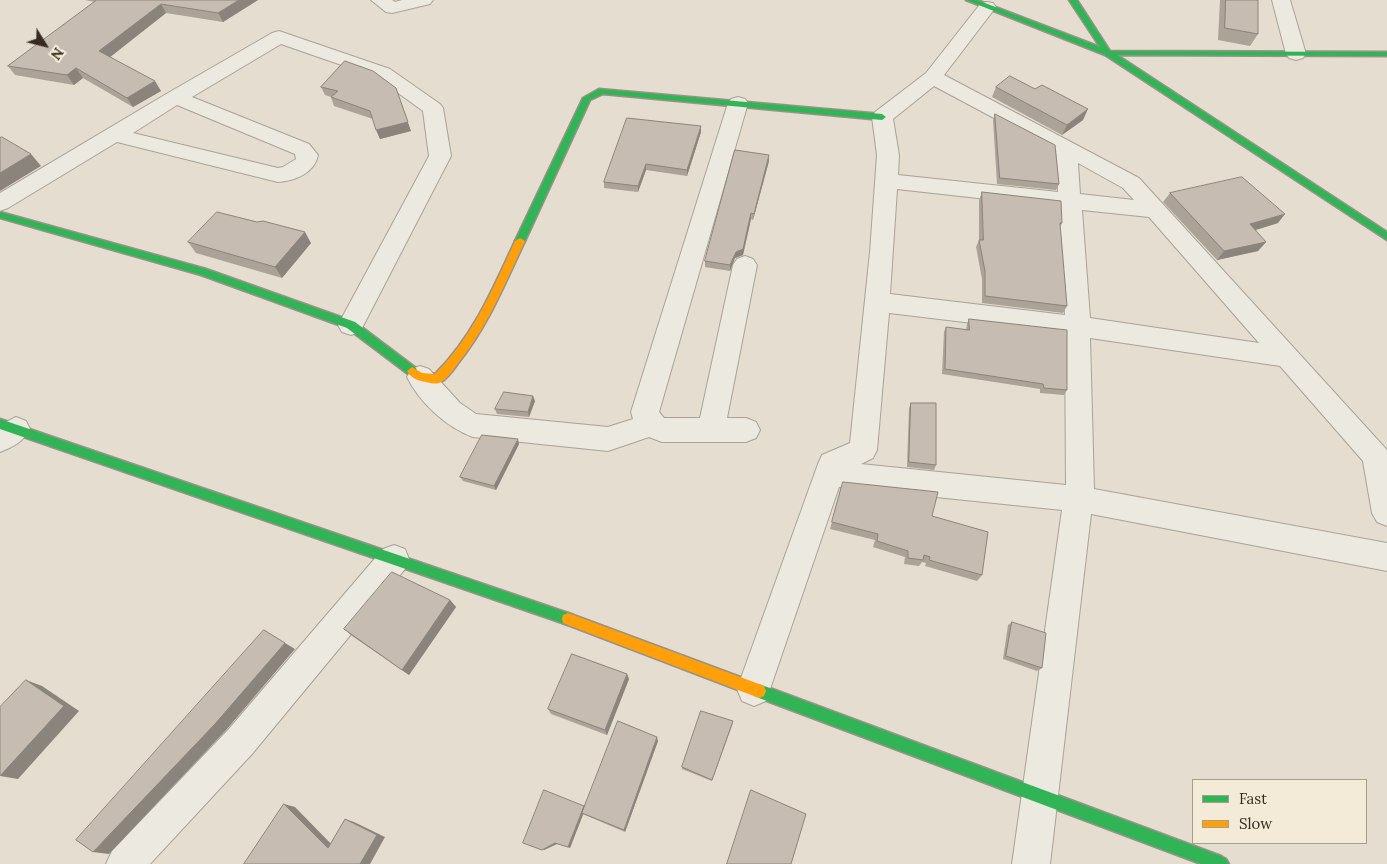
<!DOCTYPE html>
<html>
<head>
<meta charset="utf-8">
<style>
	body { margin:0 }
	#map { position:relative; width:1387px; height:864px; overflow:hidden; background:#e4ddd0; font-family:Lora,serif }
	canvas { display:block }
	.legend { position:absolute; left:1192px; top:779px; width:175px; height:65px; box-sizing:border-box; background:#f3ebd7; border:1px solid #a89e8e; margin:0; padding:6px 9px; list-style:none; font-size:15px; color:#382b21 }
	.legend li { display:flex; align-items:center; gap:10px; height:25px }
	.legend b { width:25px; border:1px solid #a89e8e }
	.north { position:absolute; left:20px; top:20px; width:50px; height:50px; -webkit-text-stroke:4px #f3ebd7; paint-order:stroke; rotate:126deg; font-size:14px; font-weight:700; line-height:20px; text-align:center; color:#382b21 }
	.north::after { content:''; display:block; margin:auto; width:18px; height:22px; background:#382b21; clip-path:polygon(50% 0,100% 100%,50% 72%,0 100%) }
</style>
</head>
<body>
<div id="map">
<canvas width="1387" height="864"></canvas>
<ul class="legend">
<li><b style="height:6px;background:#30b455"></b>Fast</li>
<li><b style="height:6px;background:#ff9f0a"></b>Slow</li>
</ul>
<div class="north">N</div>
</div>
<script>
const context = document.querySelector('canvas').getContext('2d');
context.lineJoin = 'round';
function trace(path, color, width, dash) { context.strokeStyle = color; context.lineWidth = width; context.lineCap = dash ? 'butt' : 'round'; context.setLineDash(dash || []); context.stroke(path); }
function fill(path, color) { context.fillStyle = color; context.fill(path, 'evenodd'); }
const street = new Path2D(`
	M 371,0 L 392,0 L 395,2 L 402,0 L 433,0 L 430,4 L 392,13 L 386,12 Z
	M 1272,0 L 1290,0 L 1306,54 L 1303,58 L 1296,60 L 1289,58 L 1286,54 Z
	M 987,2 L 993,3 L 996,7 L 944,75 L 1139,178 L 1387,450 L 1387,526 L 1377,522 L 1372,513 L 1363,461 L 1280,366 L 1090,338 L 1094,489 L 1387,543 L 1387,571 L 1091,514 L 1050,864 L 1012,864 L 1062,510 L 839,487 L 766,701 L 754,706 L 742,701 L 737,689 L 818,464 L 822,455 L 850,443 L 870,252 L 877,155 L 872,117 L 875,112 L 926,73 L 981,3 ZM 934,86 L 1056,151 L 1058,192 L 898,175 L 899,155 L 893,119 ZM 1078,163 L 1123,188 L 1134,200 L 1080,194 ZM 897,189 L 1059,207 L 1065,315 L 890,294 ZM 1082,210 L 1149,217 L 1259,343 L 1090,318 ZM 889,313 L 1065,334 L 1066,485 L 861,464 L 873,458 L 877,450 Z
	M 279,31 L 390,69 L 440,104 L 443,108 L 451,156 L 360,332 L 351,335 L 342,332 L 338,325 L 429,156 L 423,111 L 376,77 L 281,44 L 192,97 L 309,144 L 318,155 C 315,173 294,181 278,182 L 117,142 L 8,208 L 0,211 L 0,193 L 168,93 L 272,33 ZM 177,105 L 295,154 L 296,159 L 283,167 L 278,168 L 133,133 Z
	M 738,97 L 745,99 L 748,103 L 659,412 L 664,418 L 700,418 L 733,265 L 737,259 L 745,256 L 753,259 L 757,265 L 727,418 L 746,418 L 756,422 L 760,430 L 756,438 L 746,442 L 662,442 L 649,437 L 608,451 L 473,437 C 446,427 420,403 407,377 L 411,369 L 420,366 L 429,369 L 460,403 L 476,414 L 608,427 L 633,419 L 631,412 L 728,103 L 731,99 Z
	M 16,417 L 26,421 L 30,429 C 24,441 13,447 0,452 L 0,425 Z
	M 394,545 L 405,549 L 409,559 L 405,569 L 252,754 L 150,864 L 106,864 L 112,851 L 228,730 L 383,549 Z`);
const fast = new Path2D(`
	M 966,0 L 977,0 L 1100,47 L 1069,0 L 1077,0 L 1110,51 L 1387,52 L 1387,56 L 1117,55 L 1387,232 L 1387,240 L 1105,55 Z
	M 599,89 L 882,114 L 886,117 L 882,120 L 603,94 L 590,100 L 525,241 L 520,244 L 517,243 L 515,241 L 583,98 Z
	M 0,212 L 206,269 L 355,322 L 416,368 L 417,371 L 412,375 L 408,374 L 347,328 L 201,275 L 0,218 Z
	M 0,419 L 568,613 L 573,615 L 574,619 L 573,623 L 568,625 L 0,429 Z
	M 759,684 L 1221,856 L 1226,859 L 1229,864 L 1201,864 L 759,698 L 754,696 L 752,691 L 754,686 Z`);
const slow = new Path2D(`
	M 520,238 L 525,241 C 505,283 488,326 459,362 C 454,369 448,378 441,382 C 437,385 430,383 426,382 C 418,381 411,378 407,371 L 412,367 L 422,373 L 435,374 C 473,336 493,289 515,241 Z
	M 568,613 L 759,684 L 764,686 L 766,691 L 764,696 L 759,698 L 568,625 L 563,623 L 562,619 L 563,615 Z`);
const wall = new Path2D(`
	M 85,0 L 258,0 L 223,22 L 166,13 L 110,57 L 161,91 L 133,107 L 83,78 L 74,85 L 15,75 L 8,66 L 95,2 Z
	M 1220,0 L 1258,0 L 1258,34 L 1250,46 L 1218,40 Z
	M 345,61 L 411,131 L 380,139 L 373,119 L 334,106 L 331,97 L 325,95 L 321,87 Z
	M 996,87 L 1083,120 L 1062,135 L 992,97 Z
	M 995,114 L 1059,184 L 1056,190 L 997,184 L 993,120 Z
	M 701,132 L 687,176 L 646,170 L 638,192 L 604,188 L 604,182 Z
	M 769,161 L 753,220 L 751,219 L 743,255 L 735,258 L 730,271 L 705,267 L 705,261 Z
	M 982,192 L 1062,223 L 1060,227 L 1067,306 L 1063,313 L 982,303 L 982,279 L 976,247 L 979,240 L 979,200 Z
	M 1170,193 L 1278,223 L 1255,230 L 1266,242 L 1258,251 L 1217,260 L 1163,202 Z
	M 188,242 L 311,243 L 282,278 L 196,253 Z
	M 969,319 L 1067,390 L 1064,395 L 1040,393 L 1040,389 L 942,374 L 944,332 L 946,327 L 966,330 L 967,324 Z
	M 535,401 L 529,417 L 497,414 L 495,409 Z
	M 911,403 L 936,465 L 934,470 L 907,467 L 909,408 Z
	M 519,444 L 496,490 L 463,481 L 460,477 Z
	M 843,482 L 932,516 L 982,575 L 977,581 L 925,566 L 926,563 L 922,562 L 919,566 L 904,564 L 905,557 L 873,547 L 875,540 L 830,529 Z
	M 450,600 L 456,607 L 409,675 L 352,636 L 344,629 Z
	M 1012,622 L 1042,668 L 1037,671 L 1003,659 L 1008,625 Z
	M 627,674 L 629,679 L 607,735 L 551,714 L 548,709 Z
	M 733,723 L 712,781 L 682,769 L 682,767 Z
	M 658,741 L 625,832 L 585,815 L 583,814 L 570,848 L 557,844 L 544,850 L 523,843 L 585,807 Z`);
const shadedWall = new Path2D(`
	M 239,0 L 258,0 L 223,22 L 218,13 Z
	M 161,4 L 166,13 L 105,61 L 99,51 Z
	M 76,68 L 83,78 L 74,85 L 67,75 Z
	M 155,81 L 161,91 L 133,107 L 127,98 Z
	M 396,88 L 411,131 L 380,139 L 376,130 Z
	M 1088,109 L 1083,120 L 1062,135 L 1067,125 Z
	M 701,126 L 701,132 L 687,176 L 687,170 Z
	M 31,154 L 41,166 L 0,191 L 0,173 Z
	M 769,155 L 769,161 L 753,220 L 754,214 Z
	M 646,164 L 646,170 L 638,192 L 638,186 Z
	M 751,213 L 751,219 L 743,255 L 735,258 L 730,271 L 730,265 Z
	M 1285,214 L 1278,223 L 1243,234 L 1250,224 Z
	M 305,232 L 311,243 L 282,278 L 275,267 Z
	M 1266,242 L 1258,251 L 1217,260 L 1224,251 Z
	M 533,396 L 535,401 L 529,417 L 528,412 Z
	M 518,439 L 519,444 L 496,490 L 494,486 Z
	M 450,600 L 456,607 L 409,675 L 402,670 Z
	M 285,643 L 295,649 L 227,729 L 109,854 L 93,852 Z
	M 627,674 L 629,679 L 607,735 L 605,730 Z
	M 26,680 L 42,686 L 79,711 L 18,779 L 0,776 Z
	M 657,737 L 658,741 L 625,832 L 624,830 Z
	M 284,804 L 295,807 L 337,850 L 328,848 Z
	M 584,806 L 586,807 L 570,848 L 568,847 Z
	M 345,819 L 354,822 L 385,837 L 370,864 L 360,864 Z
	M 555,843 L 557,844 L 544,850 L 542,850 Z`);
const building = new Path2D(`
	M 97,0 L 239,0 L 218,13 L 161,4 L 99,51 L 155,81 L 127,98 L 76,68 L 67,75 L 8,66 Z
	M 1226,0 L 1258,0 L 1258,34 L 1225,28 Z
	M 345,61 L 373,71 L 396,88 L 408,122 L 376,130 L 370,111 L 331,97 L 338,91 L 321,87 Z
	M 1010,76 L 1035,89 L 1042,85 L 1088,109 L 1067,125 L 996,87 Z
	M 995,114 L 1055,145 L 1059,184 L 1000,178 Z
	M 627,118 L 701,126 L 687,170 L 646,164 L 638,186 L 604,182 Z
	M 2,137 L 31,154 L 0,173 L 0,138 Z
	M 735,150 L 769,155 L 754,214 L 751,213 L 743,249 L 736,252 L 730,265 L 705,261 Z
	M 1242,177 L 1285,214 L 1250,224 L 1266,242 L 1224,251 L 1170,193 Z
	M 982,192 L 1061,201 L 1062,223 L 1060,223 L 1067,306 L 985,296 L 985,271 L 979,240 L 983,240 Z
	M 217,212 L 257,222 L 263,221 L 305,232 L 275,267 L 188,242 Z
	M 969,319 L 1067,330 L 1067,390 L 1044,388 L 1043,384 L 945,369 L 946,327 L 969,330 Z
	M 504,392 L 533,396 L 528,412 L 495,409 Z
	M 911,403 L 936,403 L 936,465 L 909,462 Z
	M 482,435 L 518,439 L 494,486 L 460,477 Z
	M 843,482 L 938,492 L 932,516 L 988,532 L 982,575 L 929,560 L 930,557 L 924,555 L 923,560 L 908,558 L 908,551 L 877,541 L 878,534 L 832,522 Z
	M 392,572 L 450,600 L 402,670 L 344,629 Z
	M 1012,622 L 1046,633 L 1042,668 L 1006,656 Z
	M 264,630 L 285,643 L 215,724 L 93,852 L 76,840 Z
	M 572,654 L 627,674 L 605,730 L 548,709 Z
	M 26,680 L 64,706 L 0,776 L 0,707 Z
	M 701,711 L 733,721 L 712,780 L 682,767 Z
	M 618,721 L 657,737 L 624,830 L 582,813 Z
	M 544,790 L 584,806 L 568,847 L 555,843 L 542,850 L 523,843 Z
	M 751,790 L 806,814 L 791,864 L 727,864 Z
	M 284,804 L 328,848 L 345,819 L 377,835 L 360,864 L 244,864 Z`);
trace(street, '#a9a298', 2);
trace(fast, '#999288', 3);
trace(slow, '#999288', 3);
fill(street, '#ece9e1');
fill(fast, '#30b455');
fill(slow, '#ff9f0a');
fill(wall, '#aba298');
fill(shadedWall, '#8b847c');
fill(building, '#c7bcb1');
trace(building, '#8b847c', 1);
</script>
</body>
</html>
